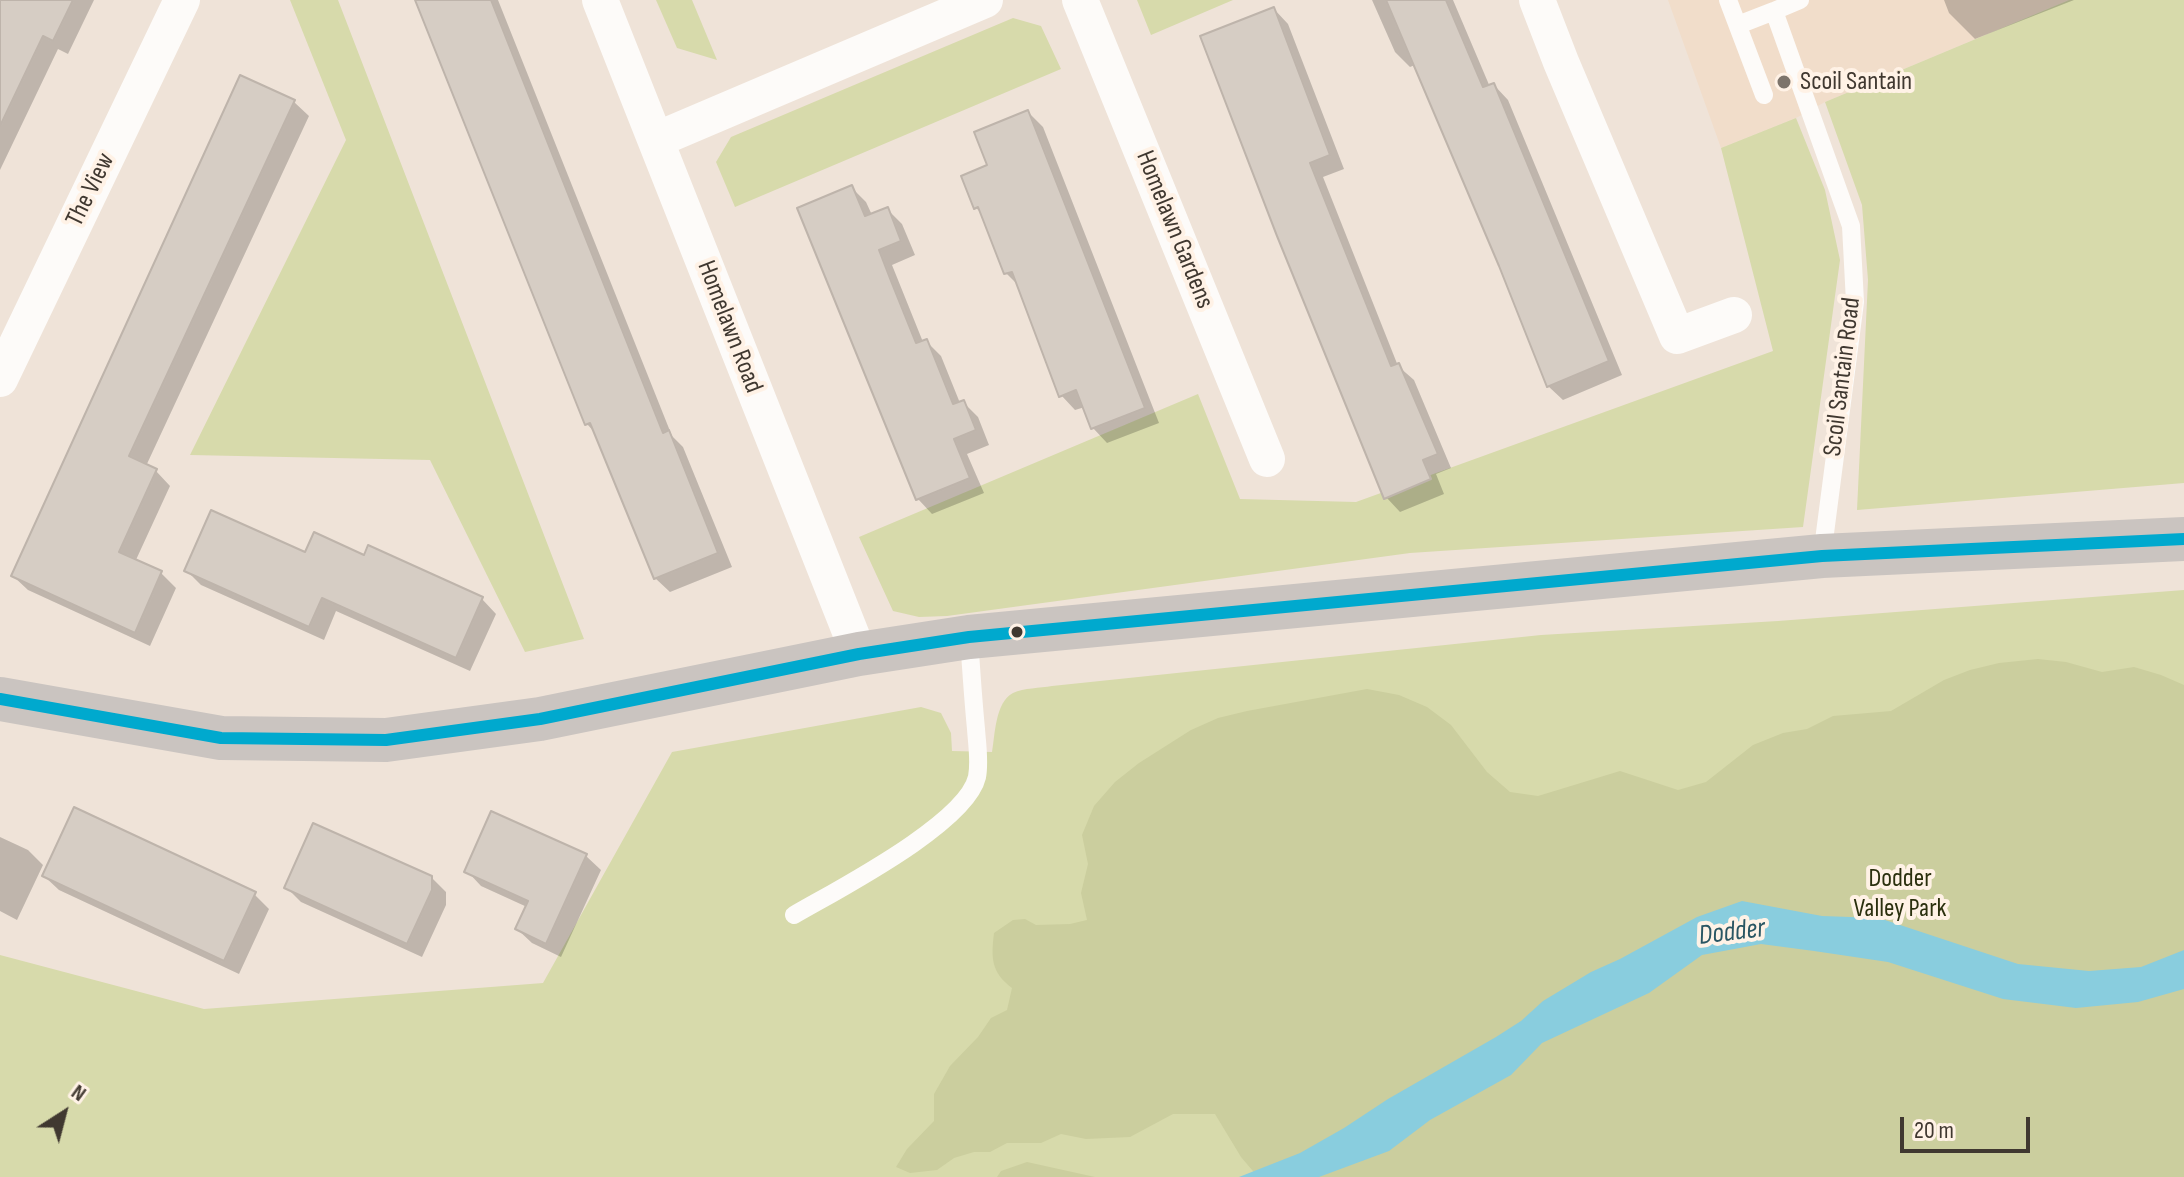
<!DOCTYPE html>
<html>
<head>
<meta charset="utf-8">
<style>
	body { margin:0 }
	#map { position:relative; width:2184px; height:1177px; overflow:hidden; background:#efe3d8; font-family:"Sofia Sans Condensed",sans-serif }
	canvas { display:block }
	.north { position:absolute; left:24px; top:1073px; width:80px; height:80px; -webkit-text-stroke:6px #fff2e6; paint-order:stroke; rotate:36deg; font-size:22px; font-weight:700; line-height:32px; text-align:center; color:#403830 }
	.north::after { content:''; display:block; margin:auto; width:28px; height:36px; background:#403830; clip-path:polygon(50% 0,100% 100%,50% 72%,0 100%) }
	.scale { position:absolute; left:1900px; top:1117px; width:130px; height:36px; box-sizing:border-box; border:4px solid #403830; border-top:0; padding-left:10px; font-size:24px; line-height:28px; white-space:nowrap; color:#403830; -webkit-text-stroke:6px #fff2e6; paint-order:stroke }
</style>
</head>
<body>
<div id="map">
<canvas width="2184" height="1177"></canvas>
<div class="north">N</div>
<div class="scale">20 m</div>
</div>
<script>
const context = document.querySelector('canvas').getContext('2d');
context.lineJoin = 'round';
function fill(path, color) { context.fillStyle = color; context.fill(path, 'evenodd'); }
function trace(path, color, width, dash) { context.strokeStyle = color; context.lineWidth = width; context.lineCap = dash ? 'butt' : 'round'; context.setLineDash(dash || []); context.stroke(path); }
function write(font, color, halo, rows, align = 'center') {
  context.font = font + ' "Sofia Sans Condensed",sans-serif'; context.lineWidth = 8; context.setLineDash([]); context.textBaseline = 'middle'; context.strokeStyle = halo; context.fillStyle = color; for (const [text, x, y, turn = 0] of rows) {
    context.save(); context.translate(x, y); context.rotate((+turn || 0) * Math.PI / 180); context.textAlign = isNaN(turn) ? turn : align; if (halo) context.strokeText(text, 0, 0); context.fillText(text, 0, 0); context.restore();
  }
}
const built = new Path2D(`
	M 1668,0 L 2069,0 L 1825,102 L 1796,118 L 1721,148 Z`);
const green = new Path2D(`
	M 290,0 L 338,0 L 584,639 L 525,652 L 430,460 L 190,455 L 346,140 Z
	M 656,0 L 692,0 L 717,60 L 677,48 Z
	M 1137,0 L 1233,0 L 1151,35 Z
	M 2069,0 L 2184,0 L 2184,483 L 1857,510 L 1868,280 L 1862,205 L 1825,102 Z
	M 1013,18 L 1041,26 L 1061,69 L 735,207 L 716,162 L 731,137 Z
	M 1796,118 L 1825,190 L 1840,260 L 1803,527 L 1410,553 L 947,616 L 919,617 L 893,611 L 859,537 L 1198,394 L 1240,499 L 1356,502 L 1773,351 L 1721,148 Z
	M 2184,590 L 2184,1177 L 0,1177 L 0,955 L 204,1009 L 543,983 L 672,752 L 921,707 L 941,713 L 951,733 L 952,751 L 992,752 C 995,736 995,702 1013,693 C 1024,688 1040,688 1052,686 L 1541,635 L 1778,621 Z`);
const forest = new Path2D(`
	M 2038,659 L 2066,662 L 2102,672 L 2134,667 L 2161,675 L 2184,685 L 2184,1177 L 1258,1177 L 1241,1157 L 1215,1114 L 1173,1114 L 1130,1137 L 1086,1139 L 1061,1134 L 1041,1143 L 1007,1143 L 990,1152 L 974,1152 L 954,1158 L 937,1170 L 910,1173 L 896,1167 L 907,1149 L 934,1121 L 934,1094 L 950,1066 L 978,1037 L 991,1018 L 1007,1010 L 1012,988 C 991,972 991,958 994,933 L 1013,920 L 1025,919 L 1036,925 L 1070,924 L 1087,920 L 1081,893 L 1088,864 L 1082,835 L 1094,806 L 1115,782 L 1139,763 L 1191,730 L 1218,718 L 1247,711 L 1367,689 L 1399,695 L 1427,707 L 1451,725 L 1487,772 L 1510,792 L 1538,796 L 1620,771 L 1678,790 L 1706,782 L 1753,745 L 1783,733 L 1807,729 L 1833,716 L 1891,711 L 1944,680 L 1970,670 L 1999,663 Z
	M 1027,1162 L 1095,1177 L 997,1177 L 1001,1171 Z`);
const water = new Path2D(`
	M 1742,901 L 1822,916 L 1879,918 L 2018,964 L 2089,971 L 2141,967 L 2184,950 L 2184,989 L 2138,1002 L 2076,1008 L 2003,999 L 1888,962 L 1814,951 L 1761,944 L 1702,955 L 1649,993 L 1542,1043 L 1511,1075 L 1430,1120 L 1389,1151 L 1319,1177 L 1239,1177 L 1300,1153 L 1344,1128 L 1388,1099 L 1496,1037 L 1521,1021 L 1543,1001 L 1591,972 L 1620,959 L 1697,917 Z`);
const shadow = new Path2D(`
	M 7,0 L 94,0 L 68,54 L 58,49 L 0,170 L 0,15 Z
	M 417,0 L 498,0 L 672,436 L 683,447 L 732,567 L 670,592 L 655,578 L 597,435 L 587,424 Z
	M 1372,0 L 1453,0 L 1490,87 L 1494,85 L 1508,100 L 1622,375 L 1563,400 L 1548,386 L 1501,266 L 1415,65 L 1410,67 L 1395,52 Z
	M 1944,0 L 2074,0 L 1975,39 L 1949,13 Z
	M 1274,9 L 1288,24 L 1344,169 L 1323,177 L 1398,366 L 1414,380 L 1451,468 L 1436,474 L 1444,494 L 1400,512 L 1386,497 Z
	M 241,77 L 294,102 L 309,116 L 146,466 L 156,471 L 170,486 L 135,562 L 161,573 L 176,588 L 150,646 L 28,590 L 13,576 Z
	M 1028,112 L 1043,127 L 1159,423 L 1107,443 L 1093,428 L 1085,407 L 1075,410 L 1061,395 L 1020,287 L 1006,273 L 984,215 L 976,208 L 990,166 Z
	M 852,188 L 866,202 L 872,215 L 887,209 L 902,224 L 915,255 L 892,265 L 923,342 L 926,341 L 941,356 L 960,403 L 963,402 L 978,417 L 989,445 L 967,454 L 984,493 L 932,514 L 918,499 Z
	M 306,554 L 365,557 L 482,599 L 496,614 L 470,671 L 336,611 L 324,640 L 201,585 L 186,570 Z
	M 0,837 L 28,850 L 43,865 L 17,920 L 0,911 Z
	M 586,856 L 601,870 L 561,957 L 532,943 L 517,929 L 527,907 L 481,886 L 467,871 Z
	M 44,876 L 254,894 L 269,909 L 239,974 L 59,890 Z
	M 431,877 L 446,892 L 446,905 L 422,957 L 301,902 L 286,887 Z`);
const building = new Path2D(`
	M 0,0 L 73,0 L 53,41 L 43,36 L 0,126 Z
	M 415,0 L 491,0 L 663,433 L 669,430 L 718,553 L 654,579 L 590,423 L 585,425 Z
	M 1386,0 L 1446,0 L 1483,87 L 1494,83 L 1609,361 L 1547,387 L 1499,266 Z
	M 1274,7 L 1330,155 L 1310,163 L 1391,366 L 1399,363 L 1438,454 L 1423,460 L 1431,479 L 1384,499 L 1277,236 L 1200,36 Z
	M 240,75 L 295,100 L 129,456 L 157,469 L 119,552 L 162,571 L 135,633 L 11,576 Z
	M 1028,110 L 1145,408 L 1091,429 L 1076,390 L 1059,397 L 1012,272 L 1004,274 L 978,207 L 974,209 L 961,176 L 987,165 L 974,132 Z
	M 852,185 L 865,216 L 888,207 L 901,241 L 879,250 L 891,281 L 916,343 L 927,339 L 953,404 L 964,400 L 976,430 L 954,439 L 970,478 L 916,500 L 797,208 Z
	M 211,510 L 305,552 L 314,532 L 364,555 L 368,545 L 483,597 L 456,658 L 322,598 L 309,627 L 184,571 Z
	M 74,807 L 256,892 L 224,961 L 42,876 Z
	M 491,811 L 587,854 L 546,944 L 515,929 L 528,901 L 464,872 Z
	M 313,823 L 432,876 L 432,890 L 407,944 L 284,888 Z`);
const lane = new Path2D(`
	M 1728,0 L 1764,95
	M 1800,0 L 1774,11 L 1851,226 L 1855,302 L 1822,556
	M 1738,25 L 1774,11
	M 794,915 C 835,891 966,824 977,777 C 980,762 977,744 976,729 C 973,698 971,668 969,637`);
const street = new Path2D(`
	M 600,0 L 859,654
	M 1080,0 L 1267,459
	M 1537,0 L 1561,62 L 1677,336 L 1734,315
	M 656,140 L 985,0
	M 0,379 L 182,0`);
const secondary = new Path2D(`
	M 0,699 L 221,738 L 386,740 L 540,719 L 859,654 L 969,637 L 1822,556 L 2184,539`);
const bus1 = new Path2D(`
	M 0,699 L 221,738 L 386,740 L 540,719 L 859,654 L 969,637 L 1822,556 L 2184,539`);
const markers = [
	[1784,82,8,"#7d746b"],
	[1017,632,7,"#403830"]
];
const poiNames = [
	["Scoil Santain",1800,82]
];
const streetNames = [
	["The View",91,190,-64],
	["Homelawn Gardens",1174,230,68],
	["Homelawn Road",729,327,69],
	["Scoil Santain Road",1843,377,-83]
];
const parkNames = [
	["Dodder",1900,879],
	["Valley Park",1900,909]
];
const waterNames = [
	["Dodder",1732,933,-7]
];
fill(built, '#f1ddca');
fill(green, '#d7daab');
fill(forest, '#cbce9e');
fill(water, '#89cdde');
fill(shadow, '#0003');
fill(building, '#d6cdc4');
trace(building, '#beb4ab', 2);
trace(lane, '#fdfbf9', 18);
trace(street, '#fdfbf9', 36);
trace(secondary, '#cac4c0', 44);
trace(bus1, '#00a9ce', 12);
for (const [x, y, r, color] of markers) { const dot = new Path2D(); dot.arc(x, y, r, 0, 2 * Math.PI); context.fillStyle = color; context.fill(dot); trace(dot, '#fff2e6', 3); }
write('26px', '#403830', '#fff2e6', poiNames, 'left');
write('26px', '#403830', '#fff2e6', streetNames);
write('26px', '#2b300e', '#fff2e6', parkNames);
write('italic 28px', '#2a5663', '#fff2e6', waterNames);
</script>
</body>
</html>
